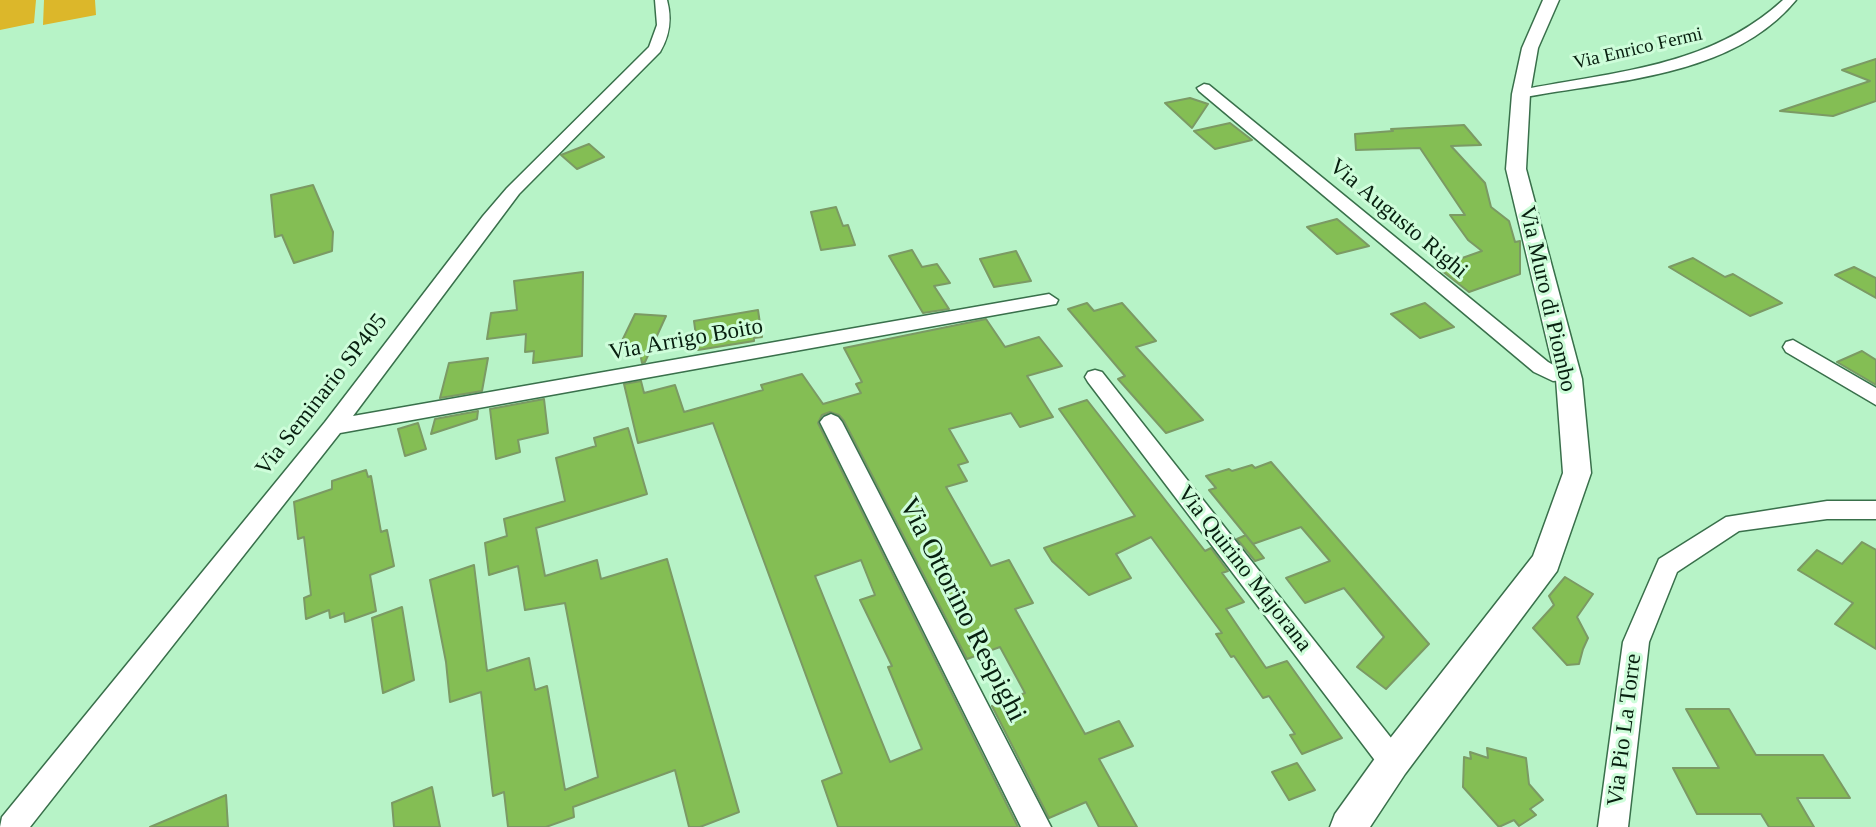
<!DOCTYPE html>
<html>
<head>
<meta charset="utf-8">
<style>
	body { margin:0 }
	canvas { display:block; background:#b7f3c7 }
</style>
</head>
<body>
<canvas width="1876" height="827"></canvas>
<script>
const context = document.querySelector('canvas').getContext('2d');
context.lineJoin = 'round';
function fill(path, color) { context.fillStyle = color; context.fill(path, 'evenodd'); }
function trace(path, color, width, dash) { context.strokeStyle = color; context.lineWidth = width; context.lineCap = dash ? 'butt' : 'round'; context.setLineDash(dash || []); context.stroke(path); }
function write(font, color, halo, rows, align = 'center') {
  context.font = font + ' "Times New Roman",serif'; context.lineWidth = 6; context.setLineDash([]); context.textBaseline = 'middle'; context.strokeStyle = halo; context.fillStyle = color; for (const [text, x, y, turn = 0] of rows) {
    context.save(); context.translate(x, y); context.rotate((+turn || 0) * Math.PI / 180); context.textAlign = isNaN(turn) ? turn : align; if (halo) context.strokeText(text, 0, 0); context.fillText(text, 0, 0); context.restore();
  }
}
const green = new Path2D(`
	M 0,0 L 36,0 L 34,23 L 0,30 Z
	M 44,0 L 95,0 L 96,15 L 43,25 Z`);
const building = new Path2D(`
	M 1876,59 L 1876,101 L 1833,116 L 1780,111 L 1870,81 L 1842,70 Z
	M 1190,98 L 1208,104 L 1192,128 L 1165,103 Z
	M 1230,123 L 1252,140 L 1215,149 L 1194,131 Z
	M 1464,125 L 1481,145 L 1451,146 L 1485,183 L 1491,207 L 1509,221 L 1515,242 L 1520,241 L 1520,274 L 1469,292 L 1437,267 L 1482,251 L 1468,240 L 1450,215 L 1465,215 L 1420,148 L 1356,150 L 1355,134 L 1393,131 L 1391,129 Z
	M 589,144 L 604,157 L 577,169 L 561,155 Z
	M 313,185 L 333,232 L 332,251 L 294,263 L 282,235 L 275,237 L 271,195 Z
	M 836,207 L 843,226 L 848,225 L 855,245 L 821,250 L 811,212 Z
	M 1337,219 L 1369,246 L 1337,254 L 1307,227 Z
	M 912,250 L 922,267 L 937,264 L 950,283 L 934,286 L 949,309 L 923,313 L 889,256 Z
	M 1016,251 L 1031,281 L 994,287 L 980,259 Z
	M 1693,258 L 1725,277 L 1733,274 L 1782,303 L 1750,316 L 1669,267 Z
	M 1854,267 L 1876,278 L 1876,298 L 1835,275 Z
	M 583,272 L 582,356 L 533,363 L 534,351 L 525,352 L 526,334 L 487,339 L 491,313 L 517,310 L 514,281 Z
	M 1087,303 L 1094,311 L 1122,303 L 1156,341 L 1136,347 L 1203,420 L 1166,433 L 1118,379 L 1125,376 L 1068,309 Z
	M 1425,303 L 1454,327 L 1420,338 L 1391,314 Z
	M 758,310 L 762,337 L 754,338 L 754,341 L 698,350 L 694,321 Z
	M 635,314 L 666,316 L 645,362 L 642,363 L 639,348 L 619,347 Z
	M 986,319 L 1005,347 L 1039,337 L 1062,366 L 1027,376 L 1053,417 L 1020,427 L 1011,413 L 949,429 L 968,462 L 958,465 L 967,481 L 946,487 L 991,566 L 1009,560 L 1033,603 L 1015,609 L 1085,734 L 1119,721 L 1133,746 L 1099,759 L 1137,827 L 1099,827 L 1086,802 L 1049,818 L 992,706 L 1025,693 L 1000,647 L 967,659 L 844,421 L 839,415 L 830,412 L 822,415 L 818,423 L 1018,827 L 838,827 L 822,781 L 842,773 L 713,423 L 638,443 L 624,384 L 641,381 L 644,393 L 675,385 L 684,412 L 763,390 L 761,385 L 802,374 L 823,404 L 861,393 L 856,384 L 862,382 L 844,348 ZM 861,560 L 875,595 L 860,600 L 892,666 L 888,667 L 922,749 L 890,762 L 815,576 Z
	M 1862,351 L 1876,360 L 1876,385 L 1837,362 Z
	M 488,358 L 482,391 L 440,398 L 449,363 Z
	M 544,399 L 548,433 L 518,440 L 520,452 L 496,459 L 490,409 Z
	M 1087,400 L 1205,551 L 1211,548 L 1228,571 L 1222,573 L 1244,602 L 1226,609 L 1266,668 L 1287,661 L 1342,738 L 1302,754 L 1290,735 L 1295,734 L 1269,696 L 1263,698 L 1234,656 L 1231,657 L 1216,634 L 1222,633 L 1151,537 L 1116,554 L 1131,578 L 1089,595 L 1052,561 L 1044,548 L 1135,516 L 1059,409 Z
	M 478,411 L 477,419 L 431,434 L 435,419 Z
	M 418,423 L 426,449 L 405,456 L 398,429 Z
	M 628,428 L 647,494 L 536,528 L 545,576 L 597,560 L 601,579 L 667,559 L 739,812 L 700,827 L 689,827 L 675,770 L 573,807 L 574,817 L 546,827 L 508,827 L 504,792 L 493,796 L 481,692 L 450,702 L 446,662 L 430,580 L 474,565 L 487,671 L 529,658 L 535,690 L 547,686 L 565,790 L 598,777 L 565,603 L 525,610 L 518,566 L 489,575 L 485,543 L 507,536 L 504,519 L 565,501 L 556,458 L 596,446 L 594,438 Z
	M 1271,462 L 1429,644 L 1386,689 L 1357,667 L 1384,637 L 1344,588 L 1305,603 L 1286,578 L 1330,561 L 1301,527 L 1253,544 L 1209,490 L 1216,488 L 1206,476 L 1229,469 L 1232,471 L 1252,465 L 1255,468 Z
	M 366,470 L 368,477 L 371,476 L 381,532 L 387,530 L 394,566 L 370,575 L 376,611 L 345,622 L 344,613 L 330,618 L 329,610 L 306,619 L 304,598 L 311,595 L 304,537 L 298,539 L 294,502 L 332,489 L 332,481 Z
	M 1246,535 L 1264,558 L 1255,561 L 1237,539 Z
	M 1862,542 L 1876,550 L 1876,649 L 1835,624 L 1853,603 L 1798,570 L 1817,550 L 1842,564 Z
	M 1565,577 L 1593,594 L 1577,617 L 1588,638 L 1583,649 L 1579,664 L 1567,665 L 1533,628 L 1554,605 L 1549,596 Z
	M 402,607 L 414,680 L 383,693 L 372,618 Z
	M 1686,709 L 1729,709 L 1756,755 L 1823,755 L 1850,798 L 1797,798 L 1814,827 L 1769,827 L 1761,814 L 1697,814 L 1673,768 L 1719,768 Z
	M 1487,748 L 1526,758 L 1529,784 L 1543,800 L 1530,809 L 1536,815 L 1519,826 L 1514,820 L 1499,827 L 1463,787 L 1464,757 L 1471,759 L 1470,752 L 1488,758 Z
	M 1297,763 L 1315,790 L 1289,800 L 1272,772 Z
	M 432,787 L 440,827 L 394,827 L 392,803 Z
	M 226,795 L 228,827 L 150,827 Z`);
const minor = new Path2D(`
	M 655,0 L 667,0 C 672,19 670,35 660,52 L 519,194 L 353,416 L 1049,294 L 1058,300 L 1056,304 L 340,433 L 30,827 L 0,827 L 2,817 L 325,422 L 483,216 L 507,188 L 649,47 L 657,25 Z
	M 1783,0 L 1796,0 C 1732,78 1612,80 1521,98 L 1514,94 L 1521,90 C 1615,71 1709,68 1783,0 Z
	M 1204,84 L 1209,85 L 1548,362 L 1557,367 L 1575,369 L 1578,374 L 1575,379 L 1553,381 L 1534,372 L 1199,91 L 1197,88 Z
	M 1793,340 L 1876,388 L 1876,405 L 1786,352 L 1783,347 L 1786,342 Z
	M 1095,370 L 1102,372 L 1403,753 L 1407,762 L 1403,771 L 1393,775 L 1383,771 L 1088,382 L 1085,377 L 1088,372 Z
	M 831,414 L 838,417 L 842,422 L 1051,827 L 1021,827 L 820,422 L 824,417 Z
	M 1827,501 L 1876,501 L 1876,519 L 1827,519 L 1739,531 L 1677,572 L 1649,642 L 1628,827 L 1598,827 L 1623,642 L 1659,559 L 1726,517 Z`);
const tertiary = new Path2D(`
	M 1543,0 L 1559,0 L 1538,48 L 1530,94 L 1526,169 L 1582,379 L 1591,473 L 1557,571 L 1405,774 L 1370,827 L 1330,827 L 1335,814 L 1381,750 L 1533,556 L 1563,473 L 1556,379 L 1506,169 L 1512,94 L 1522,48 Z`);
const farStreetnames = [
	["Via Enrico Fermi",1638,49,-13]
];
const streetNames = [
	["Via Augusto Righi",1398,219,40],
	["Via Muro di Piombo",1547,299,77],
	["Via Arrigo Boito",686,340,-10],
	["Via Seminario SP405",322,395,-52],
	["Via Quirino Majorana",1244,569,52],
	["Via Pio La Torre",1625,730,-83]
];
const nearStreetnames = [
	["Via Ottorino Respighi",962,610,63]
];
fill(green, '#dcb72a');
fill(building, '#84be54');
trace(building, '#7b9a64', 2);
trace(minor, '#39704b', 3);
trace(tertiary, '#39704b', 3);
fill(minor, '#fff');
fill(tertiary, '#fff');
write('19px', '#071f0f', '#cefdda', farStreetnames);
write('23px', '#071f0f', '#cefdda', streetNames);
write('28px', '#071f0f', '#cefdda', nearStreetnames);
</script>
</body>
</html>
